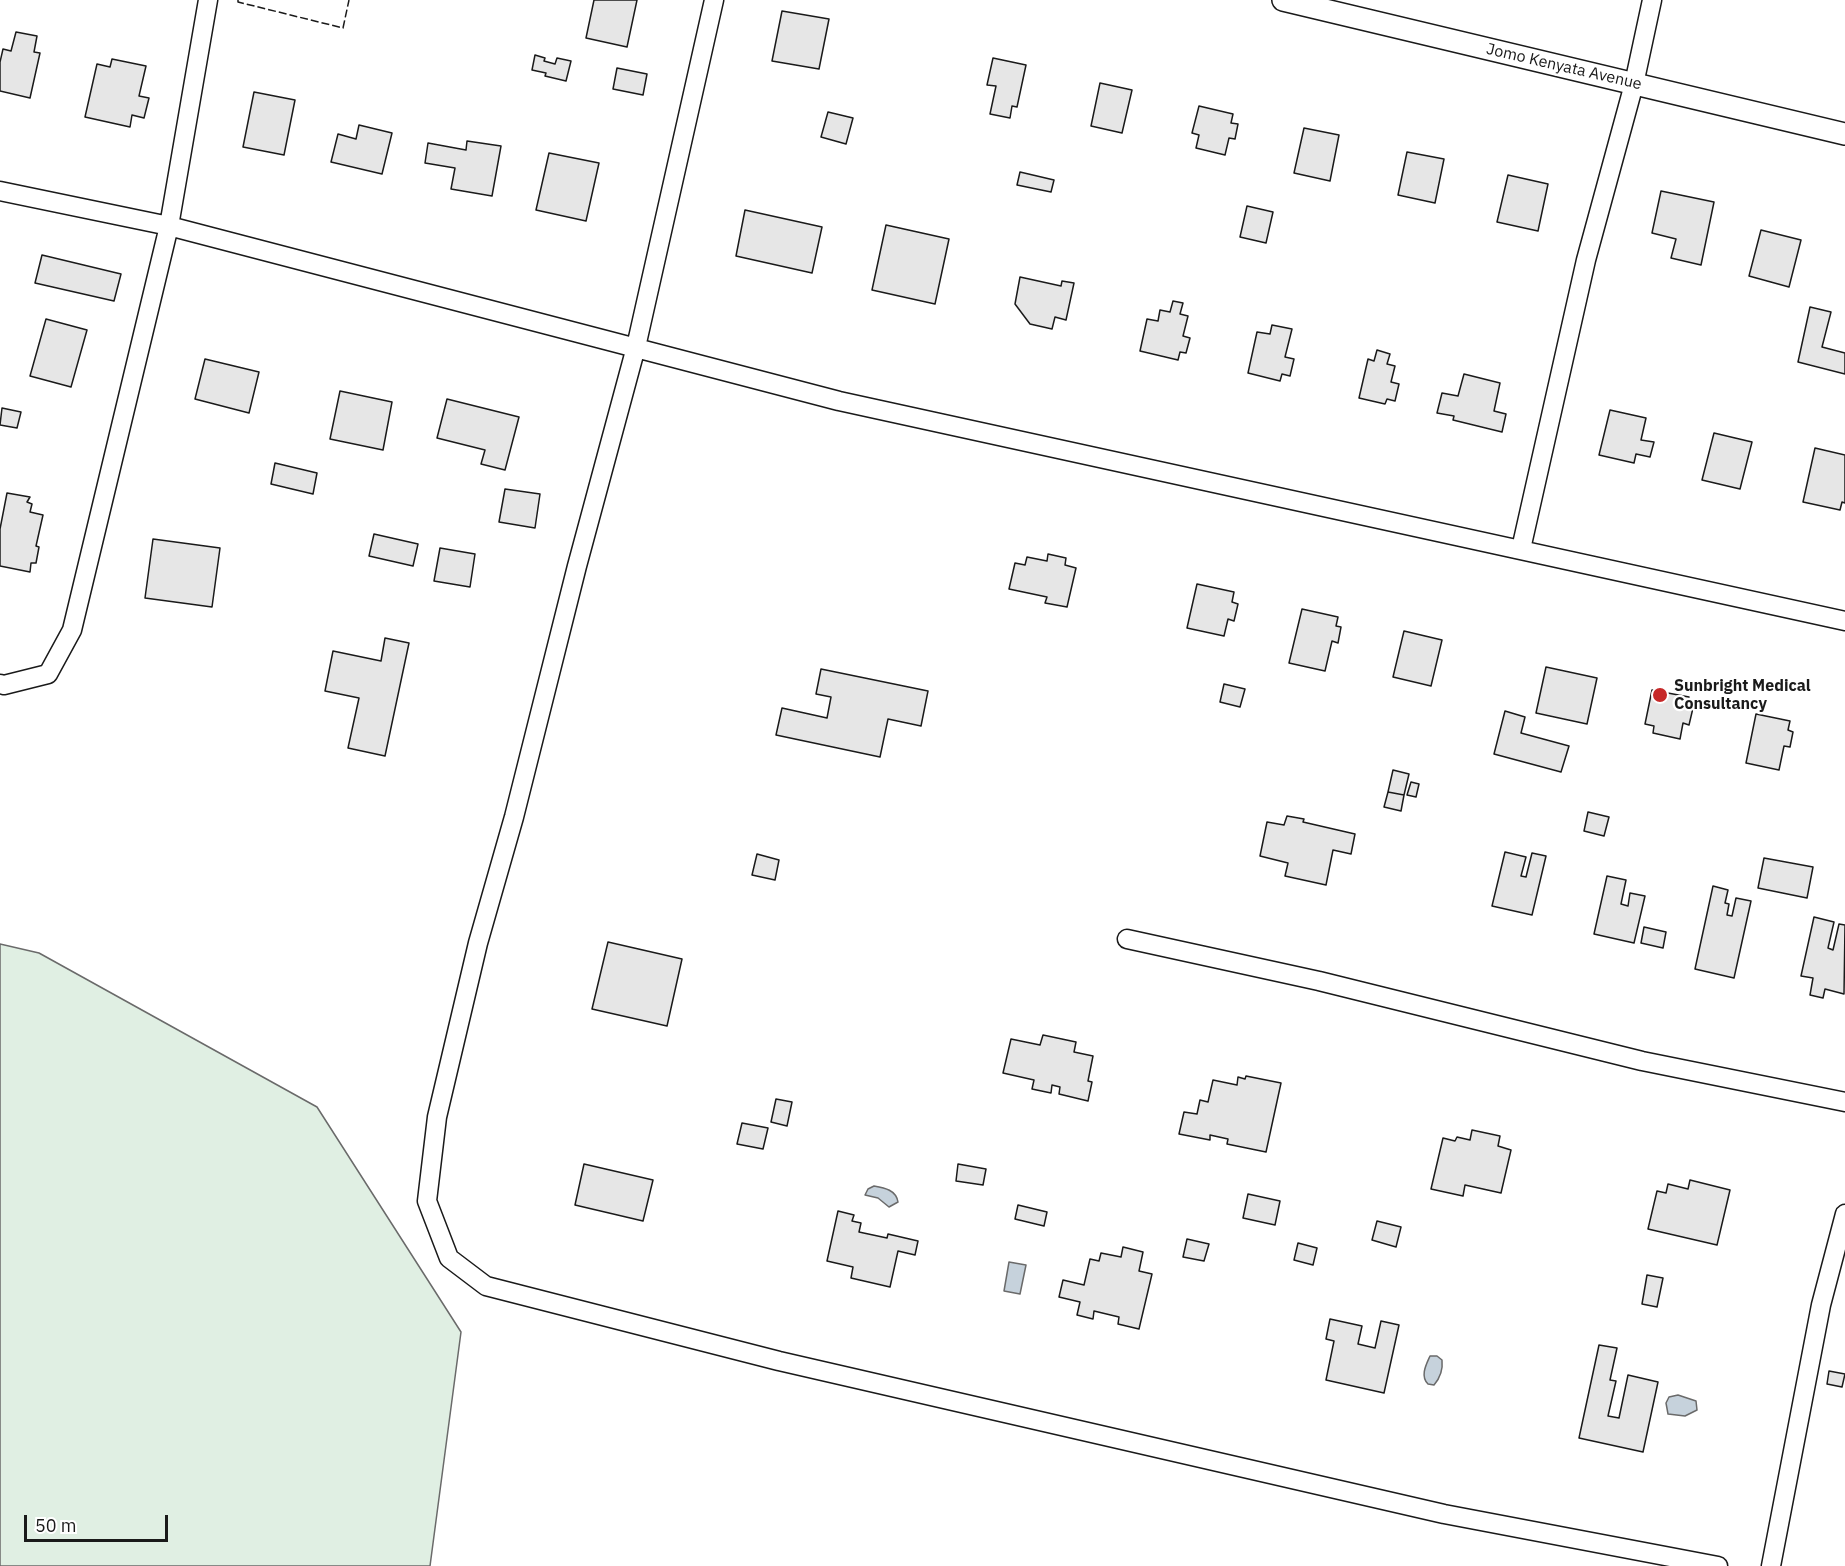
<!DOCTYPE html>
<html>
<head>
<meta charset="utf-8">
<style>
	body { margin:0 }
	#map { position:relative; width:1845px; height:1566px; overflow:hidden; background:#fff; font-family:"IBM Plex Sans",sans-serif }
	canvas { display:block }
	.scale { position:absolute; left:24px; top:1515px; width:144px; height:27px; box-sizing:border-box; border:3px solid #1a1a1a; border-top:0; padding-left:8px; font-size:18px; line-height:21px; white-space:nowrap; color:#1a1a1a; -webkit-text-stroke:4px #fff; paint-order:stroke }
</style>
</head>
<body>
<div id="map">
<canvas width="1845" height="1566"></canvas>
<div class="scale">50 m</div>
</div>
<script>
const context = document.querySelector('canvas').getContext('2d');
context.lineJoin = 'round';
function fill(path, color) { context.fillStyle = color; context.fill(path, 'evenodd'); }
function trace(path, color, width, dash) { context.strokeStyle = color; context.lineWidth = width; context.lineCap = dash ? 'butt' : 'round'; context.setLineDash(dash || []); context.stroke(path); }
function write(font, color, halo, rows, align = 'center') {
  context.font = font + ' "IBM Plex Sans",sans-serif'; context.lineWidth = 4.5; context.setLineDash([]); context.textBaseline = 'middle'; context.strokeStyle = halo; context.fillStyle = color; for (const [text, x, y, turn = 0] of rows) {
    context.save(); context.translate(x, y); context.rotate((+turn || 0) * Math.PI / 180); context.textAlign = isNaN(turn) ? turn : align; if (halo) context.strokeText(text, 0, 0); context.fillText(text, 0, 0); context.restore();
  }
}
const green = new Path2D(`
	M 0,944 L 39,953 L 317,1107 L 461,1332 L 430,1566 L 0,1566 Z`);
const water = new Path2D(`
	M 874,1186 C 885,1188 896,1190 898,1202 L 889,1207 L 878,1198 L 865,1195 L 868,1189 Z
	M 1009,1262 L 1026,1265 L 1020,1294 L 1004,1291 Z
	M 1430,1356 L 1437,1356 L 1442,1360 C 1443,1369 1440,1378 1434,1385 L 1428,1384 C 1420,1376 1426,1365 1430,1356 Z
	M 1678,1395 L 1696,1401 L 1697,1410 L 1685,1416 L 1668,1414 L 1666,1403 L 1669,1397 Z`);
const building = new Path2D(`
	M 594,0 L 637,0 L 627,47 L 586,38 Z
	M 782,11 L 829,19 L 819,69 L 772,61 Z
	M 16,32 L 37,36 L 34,52 L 40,53 L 30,98 L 0,91 L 0,62 L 3,49 L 11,51 Z
	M 535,55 L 545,58 L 544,61 L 555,64 L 557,58 L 571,61 L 566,81 L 545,76 L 546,73 L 532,70 Z
	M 993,58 L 1026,65 L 1017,107 L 1012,106 L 1010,118 L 990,114 L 996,86 L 987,85 Z
	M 112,59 L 146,66 L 139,96 L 149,98 L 144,118 L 132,115 L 130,127 L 85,117 L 97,64 L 110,67 Z
	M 617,68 L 647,74 L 643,95 L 613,89 Z
	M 1100,83 L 1132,90 L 1122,133 L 1091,126 Z
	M 254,92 L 295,100 L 284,155 L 243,147 Z
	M 1199,106 L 1233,114 L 1231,123 L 1238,124 L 1235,139 L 1229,138 L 1225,155 L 1196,148 L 1199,135 L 1192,133 Z
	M 828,112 L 853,118 L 846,144 L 821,137 Z
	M 359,125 L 392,133 L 382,174 L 331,162 L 338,134 L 356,139 Z
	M 1304,128 L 1339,135 L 1330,181 L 1294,173 Z
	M 467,141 L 501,146 L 492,196 L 451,189 L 455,168 L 425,163 L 428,143 L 466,150 Z
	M 1407,152 L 1444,159 L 1435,203 L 1398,195 Z
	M 549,153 L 599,163 L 586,221 L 536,210 Z
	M 1020,172 L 1054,180 L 1051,192 L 1017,185 Z
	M 1508,175 L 1548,184 L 1538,231 L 1497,222 Z
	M 1661,191 L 1714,202 L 1701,265 L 1671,258 L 1676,239 L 1652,233 Z
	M 1247,206 L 1273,212 L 1266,243 L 1240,237 Z
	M 745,210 L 822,227 L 812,273 L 736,256 Z
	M 886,225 L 949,239 L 935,304 L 872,290 Z
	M 1761,230 L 1801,240 L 1789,287 L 1749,276 Z
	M 42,255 L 121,274 L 114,301 L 35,283 Z
	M 1020,277 L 1061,286 L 1062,281 L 1074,283 L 1066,320 L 1055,317 L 1052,329 L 1030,324 L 1015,304 Z
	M 1173,301 L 1183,303 L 1180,314 L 1188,316 L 1183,336 L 1190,338 L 1186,353 L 1180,352 L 1178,360 L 1140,351 L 1147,319 L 1158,321 L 1160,310 L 1170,312 Z
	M 1810,307 L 1831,312 L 1822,347 L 1845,353 L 1845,374 L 1798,362 Z
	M 46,319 L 87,330 L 71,387 L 30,376 Z
	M 1272,325 L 1292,329 L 1285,357 L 1294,359 L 1290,376 L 1282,374 L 1280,381 L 1248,373 L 1257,332 L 1270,334 Z
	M 1377,350 L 1390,354 L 1387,364 L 1395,366 L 1391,382 L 1399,384 L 1395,401 L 1387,399 L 1385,404 L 1359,398 L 1368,359 L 1374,361 Z
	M 205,359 L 259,372 L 249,413 L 195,399 Z
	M 1464,374 L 1500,383 L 1494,411 L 1506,414 L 1502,432 L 1453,420 L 1454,416 L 1437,413 L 1442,393 L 1458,396 Z
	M 340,391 L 392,402 L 383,450 L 330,439 Z
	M 447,399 L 519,417 L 505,470 L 481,464 L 485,450 L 437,438 Z
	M 2,408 L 21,412 L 17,428 L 0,425 Z
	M 1610,410 L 1646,418 L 1641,440 L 1654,442 L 1650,457 L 1636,454 L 1634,463 L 1599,455 Z
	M 1714,433 L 1752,442 L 1740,489 L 1702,480 Z
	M 1815,448 L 1845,455 L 1845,503 L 1842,502 L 1840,510 L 1803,502 Z
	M 275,463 L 317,473 L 313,494 L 271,484 Z
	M 505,489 L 540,494 L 535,528 L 499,522 Z
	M 7,493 L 30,497 L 27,502 L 32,504 L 30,512 L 43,515 L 36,546 L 39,547 L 36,563 L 31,563 L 30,572 L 0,566 L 0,529 Z
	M 374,534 L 418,544 L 413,566 L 369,556 Z
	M 153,539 L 220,548 L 212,607 L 145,598 Z
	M 440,548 L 475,554 L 470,587 L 434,581 Z
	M 1048,554 L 1066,558 L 1065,565 L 1076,568 L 1067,607 L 1045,603 L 1047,597 L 1009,589 L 1015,563 L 1025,565 L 1027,557 L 1047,561 Z
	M 1197,584 L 1234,592 L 1232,602 L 1238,604 L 1234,621 L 1228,619 L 1224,636 L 1187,628 Z
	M 1302,609 L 1338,617 L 1336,626 L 1341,627 L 1338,643 L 1332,641 L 1325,671 L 1289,663 Z
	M 1404,631 L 1442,640 L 1431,686 L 1393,677 Z
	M 385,638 L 409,643 L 385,756 L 348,748 L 359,698 L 325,691 L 333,651 L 381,661 Z
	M 1546,667 L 1597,678 L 1587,724 L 1536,713 Z
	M 821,669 L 928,691 L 921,726 L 888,719 L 880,757 L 776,735 L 782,708 L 827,718 L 831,697 L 816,694 Z
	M 1224,684 L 1245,689 L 1240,707 L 1220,702 Z
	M 1652,690 L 1689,697 L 1687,707 L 1693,708 L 1689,725 L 1683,723 L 1680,739 L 1653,733 L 1654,726 L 1645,724 Z
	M 1505,711 L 1525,717 L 1521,733 L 1569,746 L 1561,772 L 1494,754 Z
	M 1756,714 L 1790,721 L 1788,730 L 1793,732 L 1790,747 L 1784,746 L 1779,770 L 1746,763 Z
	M 1393,770 L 1409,774 L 1404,795 L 1388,792 Z
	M 1411,782 L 1419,784 L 1416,797 L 1407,795 Z
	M 1388,792 L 1404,795 L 1401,811 L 1384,807 Z
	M 1588,812 L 1609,817 L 1604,836 L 1584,831 Z
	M 1287,816 L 1304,819 L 1303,822 L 1355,834 L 1351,854 L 1333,850 L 1326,885 L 1285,876 L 1288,863 L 1260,856 L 1267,822 L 1284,825 Z
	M 1505,852 L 1526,857 L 1521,876 L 1526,877 L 1532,853 L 1546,856 L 1532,915 L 1492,906 Z
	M 757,854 L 779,860 L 775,880 L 752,875 Z
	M 1764,858 L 1813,867 L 1807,898 L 1758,888 Z
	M 1607,876 L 1626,880 L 1621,904 L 1628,906 L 1630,893 L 1645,896 L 1634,943 L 1594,934 Z
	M 1713,886 L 1728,890 L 1725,903 L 1729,904 L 1727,915 L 1732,916 L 1736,898 L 1751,901 L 1734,978 L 1695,969 Z
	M 1814,917 L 1834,922 L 1828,948 L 1833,950 L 1839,924 L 1845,925 L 1844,994 L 1825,989 L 1823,998 L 1810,995 L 1813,978 L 1801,976 Z
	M 1644,927 L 1666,932 L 1663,948 L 1641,943 Z
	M 608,942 L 682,959 L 667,1026 L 592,1009 Z
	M 1043,1035 L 1076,1042 L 1074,1052 L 1093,1056 L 1088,1081 L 1092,1082 L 1088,1101 L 1059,1094 L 1060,1087 L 1052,1085 L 1051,1093 L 1032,1089 L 1034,1080 L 1003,1073 L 1011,1039 L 1040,1045 Z
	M 1246,1076 L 1281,1083 L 1266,1152 L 1227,1144 L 1228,1139 L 1210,1135 L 1210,1140 L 1179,1134 L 1184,1112 L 1197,1114 L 1200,1100 L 1208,1102 L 1213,1080 L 1237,1085 L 1238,1077 L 1245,1079 Z
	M 776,1099 L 792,1102 L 787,1126 L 771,1122 Z
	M 742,1123 L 768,1128 L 763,1149 L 737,1144 Z
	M 1472,1130 L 1500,1136 L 1498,1146 L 1511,1150 L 1501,1193 L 1465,1185 L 1463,1196 L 1431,1189 L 1443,1138 L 1455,1141 L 1457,1137 L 1470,1140 Z
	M 584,1164 L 653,1180 L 643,1221 L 575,1205 Z
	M 958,1164 L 986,1169 L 983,1185 L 956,1181 Z
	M 1690,1180 L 1730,1190 L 1717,1245 L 1648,1229 L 1657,1191 L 1666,1193 L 1668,1184 L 1688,1189 Z
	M 1248,1194 L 1280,1201 L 1275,1225 L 1243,1218 Z
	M 1018,1205 L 1047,1212 L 1044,1226 L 1015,1219 Z
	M 838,1211 L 854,1215 L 852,1221 L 861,1223 L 859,1232 L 887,1238 L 888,1234 L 918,1241 L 915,1255 L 898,1251 L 890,1287 L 851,1278 L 853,1267 L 827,1261 Z
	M 1377,1221 L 1401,1227 L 1396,1247 L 1372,1240 Z
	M 1187,1239 L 1209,1244 L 1204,1261 L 1183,1257 Z
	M 1298,1243 L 1317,1248 L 1313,1265 L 1294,1260 Z
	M 1123,1247 L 1143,1252 L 1139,1271 L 1152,1274 L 1139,1329 L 1118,1324 L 1119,1317 L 1094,1311 L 1093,1319 L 1077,1315 L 1080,1302 L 1059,1297 L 1063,1280 L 1084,1285 L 1090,1259 L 1099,1261 L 1101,1253 L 1121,1257 Z
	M 1647,1275 L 1663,1278 L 1657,1307 L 1642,1304 Z
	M 1330,1319 L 1362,1326 L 1358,1344 L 1375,1348 L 1381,1321 L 1399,1325 L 1384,1393 L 1326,1380 L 1334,1341 L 1326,1339 Z
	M 1599,1345 L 1617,1348 L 1610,1380 L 1616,1381 L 1608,1416 L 1619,1418 L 1628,1375 L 1658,1382 L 1643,1452 L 1579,1438 Z
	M 1829,1371 L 1845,1374 L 1842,1387 L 1827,1384 Z`);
const minor = new Path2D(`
	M 714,0 L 636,347 L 577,566 L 514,817 L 478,943 L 437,1117 L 427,1201 L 449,1258 L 486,1286 L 779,1361 L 1444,1514 L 1718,1566
	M 0,191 L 169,226 L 839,401 L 1845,621
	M 1521,549 L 1586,260 L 1634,84 L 1652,0
	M 0,684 L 4,685 L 48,674 L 72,630 L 169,226 L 208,0
	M 1127,939 L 1319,981 L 1642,1061 L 1845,1102
	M 1771,1566 L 1821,1305 L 1845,1214`);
const tertiary = new Path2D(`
	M 1283,0 L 1845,134`);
const fence = new Path2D(`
	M 238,0 L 238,2 L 343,28 L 349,0`);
const markers = [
	[1660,695,8,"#c62828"]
];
const streetNames = [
	["Jomo Kenyata Avenue",1564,67,13]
];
const poiNames = [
	["Sunbright Medical",1674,686],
	["Consultancy",1674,704]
];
fill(green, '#e0efe3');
trace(green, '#6a6a6a', 1.5);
fill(water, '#c6d2dc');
trace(water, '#6a6a6a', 1.5);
fill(building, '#e6e6e6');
trace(building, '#1a1a1a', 1.5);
trace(minor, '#1a1a1a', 21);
trace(tertiary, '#1a1a1a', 24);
trace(minor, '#fff', 18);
trace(tertiary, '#fff', 21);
trace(fence, '#1a1a1a', 1.5, [8, 3]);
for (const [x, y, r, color] of markers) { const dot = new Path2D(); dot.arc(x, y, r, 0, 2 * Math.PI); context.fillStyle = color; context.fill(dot); trace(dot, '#fff', 2); }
write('16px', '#1a1a1a', '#fff', streetNames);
write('bold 16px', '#1a1a1a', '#fff', poiNames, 'left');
</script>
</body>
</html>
